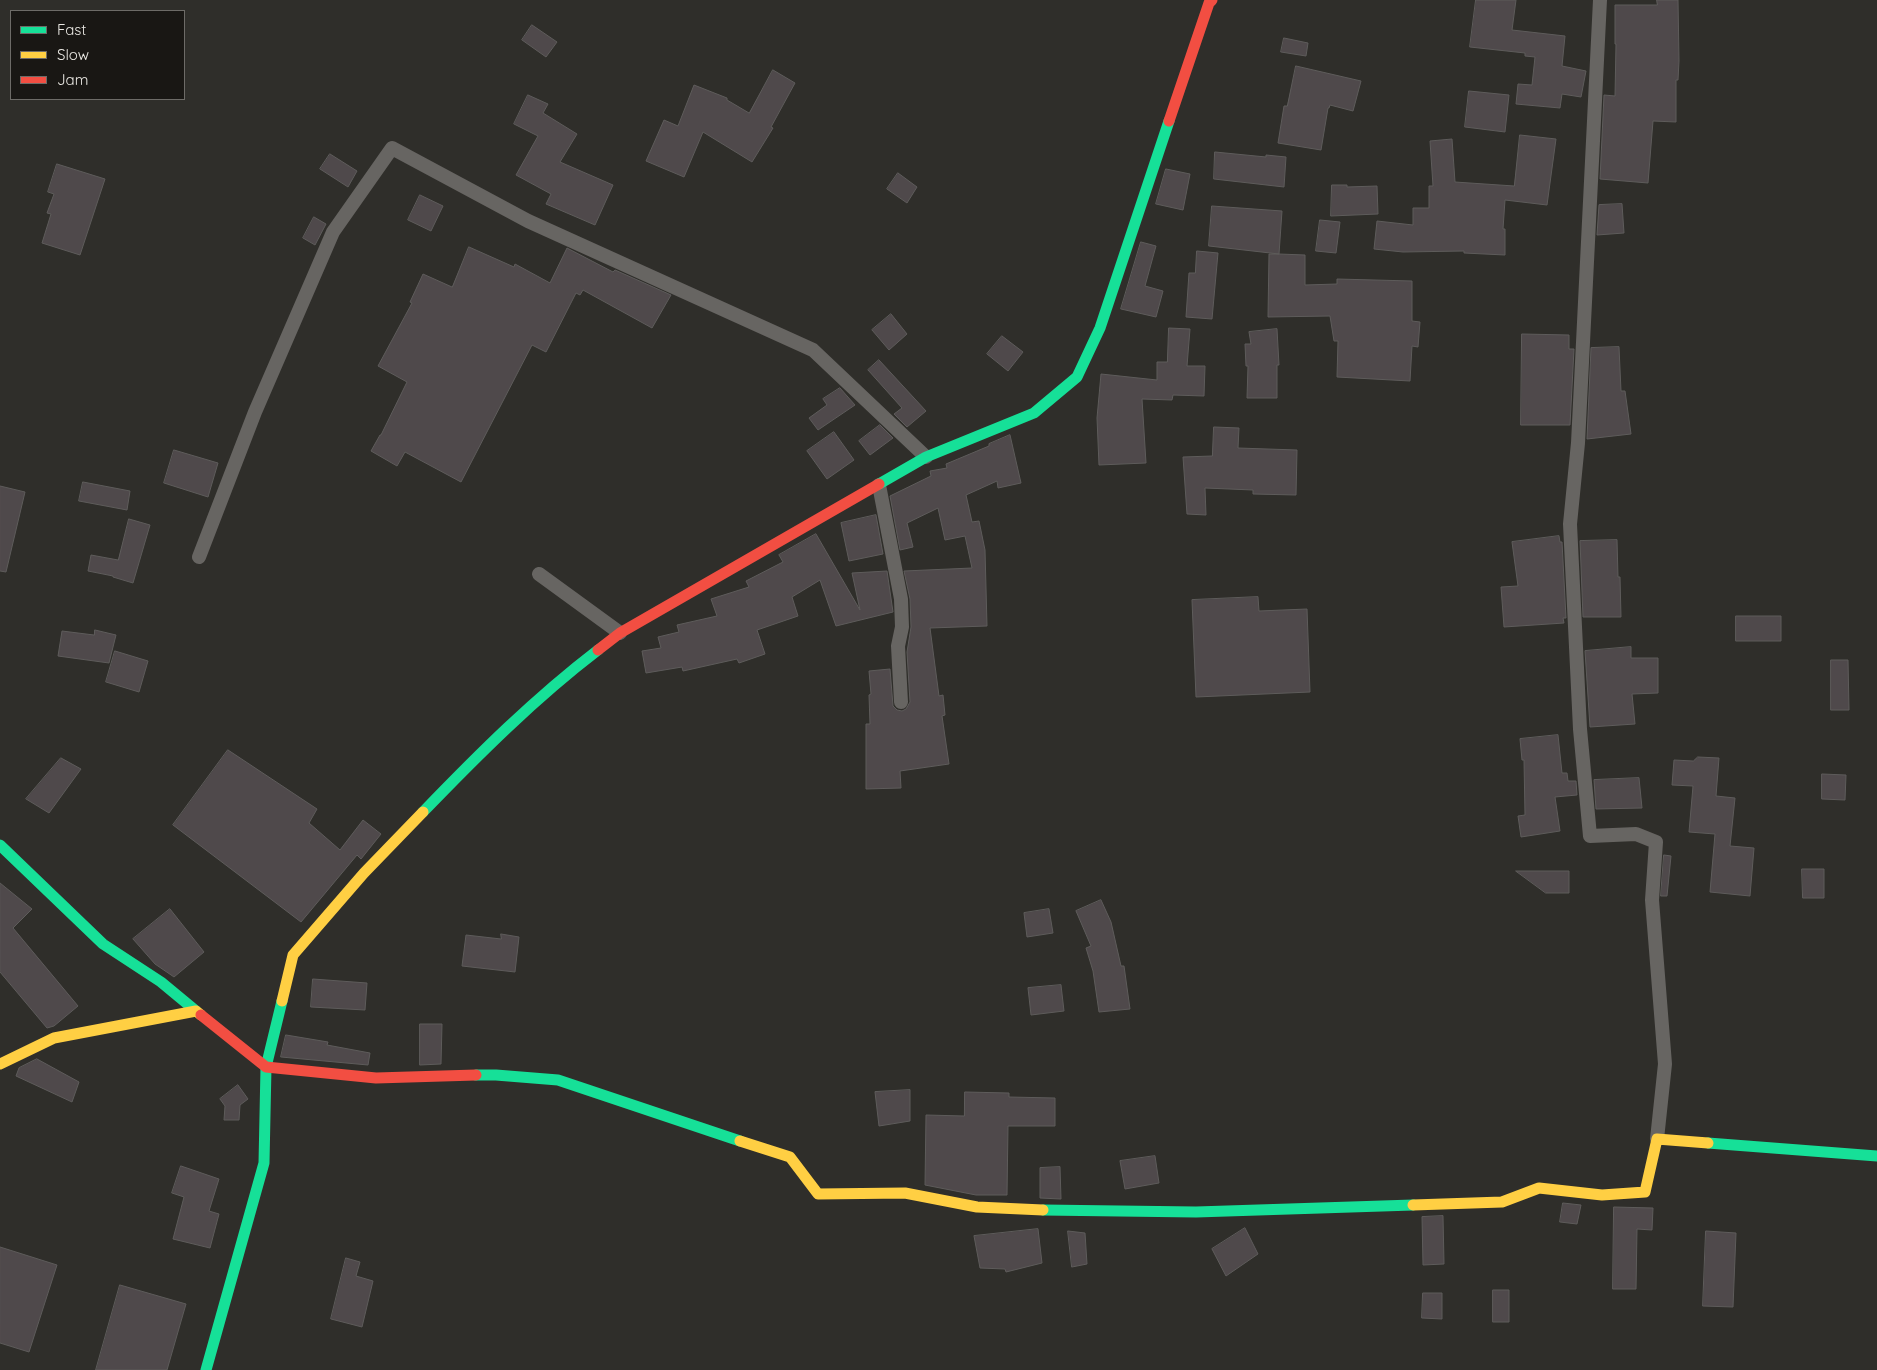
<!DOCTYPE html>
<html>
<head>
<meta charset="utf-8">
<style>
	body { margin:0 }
	#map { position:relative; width:1877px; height:1370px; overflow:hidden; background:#2f2e2a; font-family:Quicksand,sans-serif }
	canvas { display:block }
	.legend { position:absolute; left:10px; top:10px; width:175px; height:90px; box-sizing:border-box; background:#191714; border:1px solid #6d6b67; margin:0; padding:6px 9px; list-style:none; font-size:15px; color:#eae8e3 }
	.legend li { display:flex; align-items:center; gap:10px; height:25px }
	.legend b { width:25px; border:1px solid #6d6b67 }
</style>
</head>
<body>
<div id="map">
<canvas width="1877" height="1370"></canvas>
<ul class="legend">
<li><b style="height:6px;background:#16e098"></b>Fast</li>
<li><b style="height:6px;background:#ffcf43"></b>Slow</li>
<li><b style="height:6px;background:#f24e42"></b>Jam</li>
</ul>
</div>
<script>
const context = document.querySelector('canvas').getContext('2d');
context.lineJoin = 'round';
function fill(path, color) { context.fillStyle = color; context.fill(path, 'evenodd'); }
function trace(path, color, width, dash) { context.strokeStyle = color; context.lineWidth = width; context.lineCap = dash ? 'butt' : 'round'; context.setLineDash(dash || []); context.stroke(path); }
const building = new Path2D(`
	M 1476,0 L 1516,0 L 1512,30 L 1565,36 L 1562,66 L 1586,71 L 1581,97 L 1562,94 L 1560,108 L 1516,104 L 1518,84 L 1532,85 L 1535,57 L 1525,56 L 1525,53 L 1470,47 Z
	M 1657,0 L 1678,0 L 1679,61 L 1678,80 L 1676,80 L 1676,122 L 1653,121 L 1648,183 L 1600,179 L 1604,95 L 1615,96 L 1616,44 L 1615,44 L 1615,5 L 1657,5 Z
	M 532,25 L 557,42 L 546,57 L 522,40 Z
	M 1284,38 L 1308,43 L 1306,56 L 1281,52 Z
	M 1296,66 L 1361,81 L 1353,111 L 1330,105 L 1329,108 L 1328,108 L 1321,150 L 1278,143 L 1284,106 L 1287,106 Z
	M 773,70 L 795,83 L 771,127 L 773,128 L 752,162 L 703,132 L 684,177 L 646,161 L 664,120 L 678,126 L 694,85 L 727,98 L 727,100 L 749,113 Z
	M 1469,91 L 1509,95 L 1505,132 L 1465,127 Z
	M 528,95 L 548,104 L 543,113 L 577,134 L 560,162 L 613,185 L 595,225 L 546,204 L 551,194 L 516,175 L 538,136 L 514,124 Z
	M 1520,135 L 1556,139 L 1547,205 L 1505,200 L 1503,229 L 1505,229 L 1505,255 L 1464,253 L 1464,251 L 1403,252 L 1374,249 L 1377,221 L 1413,225 L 1413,208 L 1429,208 L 1429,186 L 1433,186 L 1430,141 L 1452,139 L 1455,182 L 1514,186 Z
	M 1215,152 L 1266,157 L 1266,155 L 1286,157 L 1284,187 L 1214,179 Z
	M 330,154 L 357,171 L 348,187 L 320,169 Z
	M 57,164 L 105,179 L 80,255 L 42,243 L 51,214 L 47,213 L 54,194 L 48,192 Z
	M 1166,169 L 1190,174 L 1183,210 L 1156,204 Z
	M 898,173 L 917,187 L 907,203 L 887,189 Z
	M 1332,185 L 1347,185 L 1347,187 L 1377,186 L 1378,214 L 1331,216 Z
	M 420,195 L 443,206 L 431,231 L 408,220 Z
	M 1622,204 L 1624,233 L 1597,235 L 1599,205 Z
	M 1212,206 L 1282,211 L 1279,254 L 1305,255 L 1305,285 L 1337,284 L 1337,279 L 1412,281 L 1412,321 L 1420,322 L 1418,347 L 1412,346 L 1410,381 L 1337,377 L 1338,341 L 1334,341 L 1330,316 L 1268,317 L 1269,254 L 1279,254 L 1209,246 Z
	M 314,217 L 326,224 L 315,245 L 303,238 Z
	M 1320,220 L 1340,222 L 1336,253 L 1316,251 Z
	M 1141,242 L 1156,246 L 1145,286 L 1163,291 L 1156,317 L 1121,309 Z
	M 469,247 L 514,267 L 515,264 L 550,283 L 567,248 L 613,272 L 615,270 L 671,295 L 652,328 L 583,290 L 580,295 L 576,293 L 546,352 L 532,345 L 461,482 L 405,452 L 397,466 L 371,451 L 380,435 L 381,435 L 407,382 L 378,366 L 412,303 L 410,302 L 423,274 L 452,287 Z
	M 1197,251 L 1218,253 L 1212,319 L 1186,317 L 1189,273 L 1195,273 Z
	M 891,314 L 907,334 L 889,350 L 872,330 Z
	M 1169,328 L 1190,329 L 1187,366 L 1205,366 L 1204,396 L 1173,395 L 1172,400 L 1142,399 L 1146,463 L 1099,465 L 1097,418 L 1101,374 L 1157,380 L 1157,362 L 1167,362 Z
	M 1277,329 L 1279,365 L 1277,365 L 1277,398 L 1247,398 L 1248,366 L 1246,366 L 1245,344 L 1251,344 L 1249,332 Z
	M 1522,334 L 1569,335 L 1569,349 L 1574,349 L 1570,425 L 1521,425 Z
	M 1002,336 L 1023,352 L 1008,371 L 987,354 Z
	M 1619,347 L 1621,391 L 1625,391 L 1631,434 L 1587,439 L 1591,348 Z
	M 879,360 L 926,411 L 907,427 L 894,414 L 902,408 L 868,370 Z
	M 840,388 L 855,405 L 818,430 L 809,418 L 827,405 L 823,399 Z
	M 880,425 L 893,438 L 870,455 L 859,441 Z
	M 1214,427 L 1239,428 L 1238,448 L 1297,450 L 1296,495 L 1253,494 L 1253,490 L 1205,488 L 1206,515 L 1187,514 L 1183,457 L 1212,456 Z
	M 834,432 L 854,460 L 827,479 L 807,451 Z
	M 1010,435 L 1021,483 L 998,488 L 997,481 L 966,495 L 972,522 L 979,521 L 985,550 L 987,626 L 930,628 L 939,696 L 943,695 L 945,715 L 942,716 L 949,764 L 900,771 L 901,788 L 866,789 L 866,724 L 870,724 L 869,695 L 871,694 L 869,671 L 890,669 L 893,706 L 897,710 L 902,711 L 906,709 L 910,702 L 907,652 L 911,627 L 910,599 L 904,571 L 972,568 L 965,536 L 945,540 L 938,508 L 907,523 L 913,547 L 900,550 L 890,496 L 931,476 L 930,471 L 947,468 L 946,464 L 989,446 L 989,444 Z
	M 174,450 L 218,463 L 208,497 L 164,483 Z
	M 83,482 L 130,491 L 127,510 L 79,501 Z
	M 0,486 L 25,492 L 6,572 L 0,571 Z
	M 876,515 L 883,554 L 849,561 L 841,523 Z
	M 129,519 L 150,525 L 133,583 L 113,577 L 113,576 L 88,571 L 91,555 L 118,560 Z
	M 816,534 L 860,610 L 852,573 L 887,571 L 893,612 L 836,626 L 820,580 L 792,597 L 798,616 L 757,630 L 765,654 L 739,663 L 737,659 L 683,671 L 682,667 L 646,673 L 642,651 L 661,648 L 658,637 L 679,632 L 677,625 L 717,616 L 711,599 L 749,587 L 746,581 L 783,562 L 779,555 Z
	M 1559,536 L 1560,542 L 1562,542 L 1566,618 L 1563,618 L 1564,623 L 1504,627 L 1501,587 L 1518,586 L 1512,542 Z
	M 1617,540 L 1618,577 L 1620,577 L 1621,617 L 1583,617 L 1580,541 Z
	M 1258,597 L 1259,611 L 1307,609 L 1310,692 L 1196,697 L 1192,600 Z
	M 1736,616 L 1781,616 L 1781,641 L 1736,641 Z
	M 95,630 L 116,635 L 109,663 L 58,656 L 62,631 L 94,635 Z
	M 1631,647 L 1631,658 L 1658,658 L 1658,693 L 1632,694 L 1635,724 L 1590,727 L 1585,651 Z
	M 115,651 L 148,661 L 139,692 L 106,682 Z
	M 1831,660 L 1848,660 L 1849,710 L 1831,710 Z
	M 1558,735 L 1562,773 L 1567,773 L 1568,781 L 1576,781 L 1577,795 L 1555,797 L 1560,831 L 1521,837 L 1518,816 L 1525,815 L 1524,760 L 1522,760 L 1520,739 Z
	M 228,750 L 317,809 L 309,823 L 340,850 L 363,820 L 381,834 L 361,859 L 357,855 L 301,922 L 173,825 Z
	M 1698,757 L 1719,758 L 1716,796 L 1735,798 L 1730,846 L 1754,848 L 1750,896 L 1710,892 L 1715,834 L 1689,832 L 1693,786 L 1672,785 L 1674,760 L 1693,761 Z
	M 61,758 L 81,769 L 49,813 L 26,799 Z
	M 1822,774 L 1846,775 L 1845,800 L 1822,799 Z
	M 1639,778 L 1642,808 L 1596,809 L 1594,780 Z
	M 1664,855 L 1671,856 L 1667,896 L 1661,896 Z
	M 1802,869 L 1824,869 L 1824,898 L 1803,898 Z
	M 1516,871 L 1569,871 L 1569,893 L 1546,893 Z
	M 0,883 L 32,909 L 13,928 L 78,1006 L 54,1026 L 47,1028 L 0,972 Z
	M 1101,900 L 1111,922 L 1121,966 L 1124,966 L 1130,1009 L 1099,1012 L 1093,971 L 1086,948 L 1091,946 L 1076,911 Z
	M 170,909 L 204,952 L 174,977 L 155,964 L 133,939 Z
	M 1049,909 L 1053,933 L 1027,937 L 1024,913 Z
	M 501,934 L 519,937 L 515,972 L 462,966 L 466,935 L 501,939 Z
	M 313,979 L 367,983 L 365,1010 L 311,1007 Z
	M 1061,985 L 1064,1011 L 1031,1015 L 1028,988 Z
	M 420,1024 L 442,1024 L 441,1064 L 420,1065 Z
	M 286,1035 L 328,1042 L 327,1045 L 370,1053 L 368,1065 L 281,1057 Z
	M 37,1059 L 79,1082 L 72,1102 L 16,1076 L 19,1068 Z
	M 238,1085 L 248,1099 L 240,1105 L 239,1120 L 224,1120 L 225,1106 L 220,1099 Z
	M 910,1090 L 910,1121 L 879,1126 L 875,1092 Z
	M 965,1092 L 1009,1093 L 1009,1097 L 1055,1098 L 1055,1126 L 1008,1126 L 1007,1195 L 976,1195 L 925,1185 L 926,1115 L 964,1116 Z
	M 1155,1156 L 1159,1183 L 1125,1189 L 1120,1161 Z
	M 181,1166 L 219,1179 L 209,1211 L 219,1214 L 210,1248 L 173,1239 L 184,1197 L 172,1193 Z
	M 1060,1167 L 1061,1199 L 1040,1198 L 1040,1168 Z
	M 1563,1203 L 1581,1205 L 1577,1224 L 1560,1222 Z
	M 1614,1207 L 1653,1208 L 1652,1230 L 1637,1229 L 1636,1289 L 1613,1289 Z
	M 1443,1216 L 1444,1264 L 1423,1265 L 1422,1217 Z
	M 1245,1228 L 1258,1254 L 1226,1276 L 1212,1249 Z
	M 1038,1229 L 1042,1263 L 1006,1272 L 1005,1269 L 980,1268 L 974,1236 Z
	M 1068,1231 L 1085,1233 L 1087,1264 L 1072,1267 Z
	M 1706,1231 L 1736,1233 L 1733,1307 L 1703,1306 Z
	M 0,1247 L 57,1265 L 29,1352 L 0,1343 Z
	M 346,1258 L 360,1262 L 356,1276 L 373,1281 L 362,1327 L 331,1319 Z
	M 120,1285 L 186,1304 L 167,1370 L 96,1370 Z
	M 1493,1290 L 1509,1290 L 1509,1322 L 1493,1322 Z
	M 1423,1293 L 1442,1293 L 1442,1319 L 1422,1318 Z`);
const street = new Path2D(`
	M 1600,0 L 1578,443 L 1570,524 L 1580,729 L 1590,836 L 1636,834 L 1656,842 L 1652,900 L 1665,1064 L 1657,1139
	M 879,485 L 901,599 L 902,627 L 898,646 L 901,702
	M 199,557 L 255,412 L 333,232 L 392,148 L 528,221 L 813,350 L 926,457
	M 539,574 L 620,633`);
const fast = new Path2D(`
	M 879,484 L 926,457 L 1034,413 L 1077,377 L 1100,328 L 1169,121
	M 423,812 C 478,755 534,699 598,650
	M 0,845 L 103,944 L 161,982 L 196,1011
	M 476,1075 L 496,1075 L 558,1080 L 740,1141
	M 1708,1143 L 1877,1156
	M 1043,1210 L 1196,1212 L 1413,1205
	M 206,1370 L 264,1163 L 266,1067 L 282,1001`);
const slow = new Path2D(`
	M 282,1001 L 293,955 L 364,873 L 423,812
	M 0,1064 L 54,1038 L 196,1011 L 201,1015
	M 740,1141 L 790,1157 L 818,1194 L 905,1193 L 977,1207 L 1043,1210
	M 1413,1205 L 1502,1202 L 1539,1188 L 1602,1195 L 1645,1192 L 1657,1139 L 1708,1143`);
const jam = new Path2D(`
	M 1169,121 L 1209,3 L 1212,0
	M 598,650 L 620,633 L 879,484
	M 201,1015 L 266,1067 L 376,1078 L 476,1075`);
fill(building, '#4f494b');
trace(building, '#5e5c5b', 1);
trace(street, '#676562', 14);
trace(fast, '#16e098', 11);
trace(slow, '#ffcf43', 11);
trace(jam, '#f24e42', 11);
</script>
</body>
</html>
